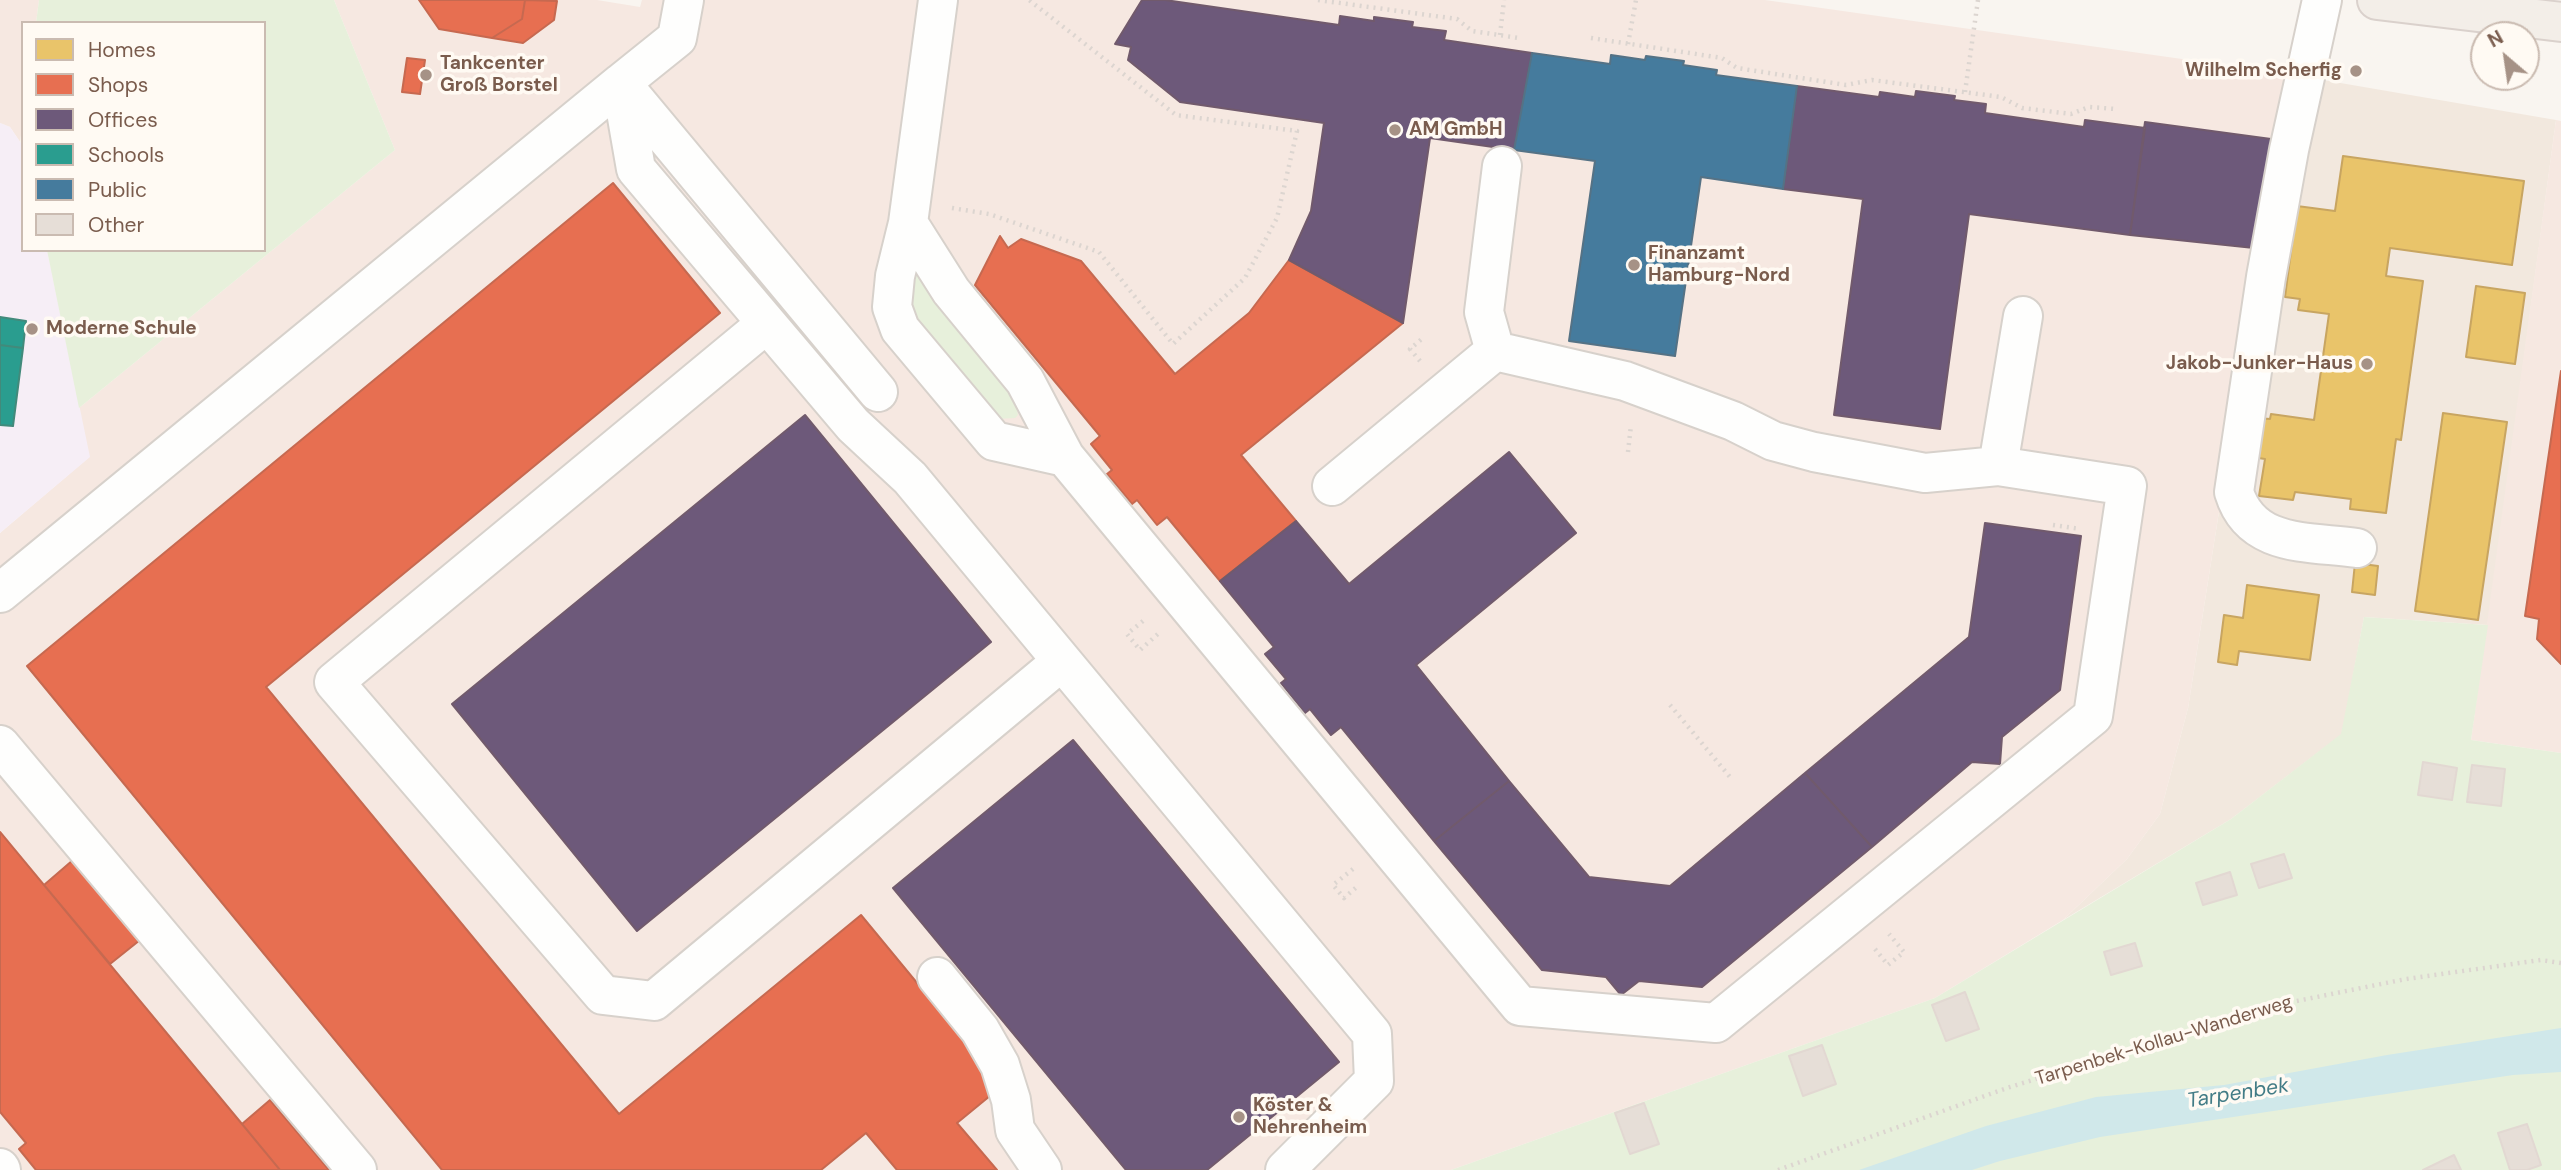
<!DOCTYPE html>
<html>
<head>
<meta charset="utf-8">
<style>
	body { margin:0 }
	#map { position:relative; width:2561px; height:1170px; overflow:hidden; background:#f9f5f0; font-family:"DM Sans",sans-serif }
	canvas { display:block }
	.legend { position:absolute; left:21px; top:21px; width:245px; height:231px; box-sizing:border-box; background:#fffaf3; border:2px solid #cabbb1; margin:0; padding:9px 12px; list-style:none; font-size:21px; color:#7a5c4d }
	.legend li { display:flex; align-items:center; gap:14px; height:35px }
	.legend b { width:35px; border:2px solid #cabbb1 }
	.north { position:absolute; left:2470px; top:21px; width:70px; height:70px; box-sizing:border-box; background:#fffaf3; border:2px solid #cabbb1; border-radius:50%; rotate:331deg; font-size:19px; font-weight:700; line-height:28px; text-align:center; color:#7a5c4d }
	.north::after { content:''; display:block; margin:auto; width:24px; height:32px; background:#a69286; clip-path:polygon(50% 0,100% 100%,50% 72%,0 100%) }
</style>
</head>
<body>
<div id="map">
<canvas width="2561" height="1170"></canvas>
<ul class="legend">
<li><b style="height:19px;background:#e9c46a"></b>Homes</li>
<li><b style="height:19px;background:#e76f51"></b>Shops</li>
<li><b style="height:19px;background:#6d597a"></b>Offices</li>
<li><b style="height:19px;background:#2a9d8f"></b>Schools</li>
<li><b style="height:19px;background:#457b9d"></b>Public</li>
<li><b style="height:19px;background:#e6ded7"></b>Other</li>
</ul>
<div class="north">N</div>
</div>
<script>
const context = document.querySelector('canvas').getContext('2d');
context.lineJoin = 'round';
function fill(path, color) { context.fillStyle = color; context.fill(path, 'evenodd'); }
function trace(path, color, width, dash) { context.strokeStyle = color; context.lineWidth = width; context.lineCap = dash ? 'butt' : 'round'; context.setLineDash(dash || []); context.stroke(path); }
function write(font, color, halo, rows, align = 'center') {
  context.font = font + ' "DM Sans",sans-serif'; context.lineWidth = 7; context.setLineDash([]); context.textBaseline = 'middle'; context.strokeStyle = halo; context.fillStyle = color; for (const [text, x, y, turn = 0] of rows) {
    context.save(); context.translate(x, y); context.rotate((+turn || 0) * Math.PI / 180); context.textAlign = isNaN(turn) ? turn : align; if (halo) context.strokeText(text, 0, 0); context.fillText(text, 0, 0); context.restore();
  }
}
const residential = new Path2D(`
	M 2288,74 L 2556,120 L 2488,625 L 2364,617 L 2342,734 L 2231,819 L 2063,920 L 2127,859 L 2160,814 L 2188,708 Z`);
const commercial = new Path2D(`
	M 0,0 L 39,0 L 36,23 L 23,23 L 23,121 L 20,142 L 10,127 L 0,123 Z
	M 334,0 L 597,0 L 640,7 L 642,0 L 1765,0 L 2288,74 L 2188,708 L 2160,814 L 2127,859 L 2063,920 L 1935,998 L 1451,1170 L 0,1170 L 0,533 L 89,457 L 79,408 L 395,150 Z
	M 2556,120 L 2561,121 L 2561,753 L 2471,740 Z`);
const education = new Path2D(`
	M 0,123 L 10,127 L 23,146 L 23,250 L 47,250 L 90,457 L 0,533 Z`);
const green = new Path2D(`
	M 39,0 L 334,0 L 395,150 L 79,408 L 47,250 L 264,250 L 264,23 L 36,23 Z
	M 911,259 L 1013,385 L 1018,415 L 1015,418 L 997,419 L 913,316 L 907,291 Z
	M 2364,617 L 2488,625 L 2471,740 L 2561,753 L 2561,1170 L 1451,1170 L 1935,998 L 2231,819 L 2341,734 Z`);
const water = new Path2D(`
	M 2561,1028 L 2561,1072 L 2513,1075 L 2100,1137 L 2000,1161 L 1972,1170 L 1859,1170 L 1986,1126 L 2096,1097 L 2224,1085 L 2387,1055 Z`);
const homes = new Path2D(`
	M 2343,156 L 2524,181 L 2512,265 L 2390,248 L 2386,276 L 2423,281 L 2401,440 L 2396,439 L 2386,513 L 2350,509 L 2351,499 L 2295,492 L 2293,500 L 2259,496 L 2265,459 L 2252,457 L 2258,418 L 2270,419 L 2271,414 L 2314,420 L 2329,314 L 2298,310 L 2300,299 L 2285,297 L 2297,206 L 2335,211 Z
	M 2476,286 L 2525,293 L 2515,364 L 2466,357 Z
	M 2443,413 L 2507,422 L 2478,620 L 2415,611 Z
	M 2355,563 L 2378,566 L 2375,595 L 2352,592 Z
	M 2247,585 L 2319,595 L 2310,660 L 2239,651 L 2237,665 L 2218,662 L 2224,615 L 2243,618 Z`);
const shops = new Path2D(`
	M 419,0 L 525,0 L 522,19 L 492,38 L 439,29 Z
	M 525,0 L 557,1 L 554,20 L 523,43 L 492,38 L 522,19 Z
	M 407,58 L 425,60 L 420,94 L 402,92 Z
	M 613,183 L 720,313 L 266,687 L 619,1114 L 861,915 L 1002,1086 L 957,1123 L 997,1170 L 897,1170 L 866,1133 L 821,1170 L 442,1170 L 27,666 Z
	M 1000,236 L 1008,248 L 1021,239 L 1081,261 L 1175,374 L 1249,313 L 1289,260 L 1403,323 L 1241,455 L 1296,521 L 1220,581 L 1167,517 L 1157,525 L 1137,500 L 1132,504 L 1118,487 L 1107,474 L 1112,470 L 1091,444 L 1100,436 L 975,285 Z
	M 2561,371 L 2561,664 L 2537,639 L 2539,619 L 2525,616 Z
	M 0,832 L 242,1124 L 280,1170 L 36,1170 L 19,1149 L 26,1143 L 0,1112 Z
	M 73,860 L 140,940 L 110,964 L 44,885 Z
	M 270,1100 L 329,1170 L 280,1170 L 242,1124 Z`);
const offices = new Path2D(`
	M 1142,0 L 1165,0 L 1339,25 L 1340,16 L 1374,21 L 1374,17 L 1413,22 L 1412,27 L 1446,31 L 1444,40 L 1532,53 L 1514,150 L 1430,138 L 1403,323 L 1289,260 L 1311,211 L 1324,123 L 1180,102 L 1128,60 L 1131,47 L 1115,44 Z
	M 1797,86 L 1879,97 L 1880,92 L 1915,97 L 1916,91 L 1955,96 L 1954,100 L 1986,104 L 1985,113 L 2084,127 L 2085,120 L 2145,128 L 2130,235 L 1969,214 L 1940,429 L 1834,415 L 1863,199 L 1783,189 Z
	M 2145,122 L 2271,139 L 2254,248 L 2130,235 Z
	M 805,415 L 991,642 L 637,931 L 452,704 Z
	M 1509,452 L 1576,533 L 1416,665 L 1509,781 L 1434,841 L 1341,727 L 1331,735 L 1310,709 L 1305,713 L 1281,683 L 1286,679 L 1265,654 L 1274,647 L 1220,581 L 1296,521 L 1349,584 Z
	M 1985,523 L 2081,536 L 2060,690 L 2002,737 L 2000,764 L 1972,762 L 1872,847 L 1805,773 L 1969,637 Z
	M 1073,740 L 1339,1062 L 1207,1170 L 1126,1170 L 893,888 Z
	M 1805,773 L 1872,847 L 1702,987 L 1639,981 L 1621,995 L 1606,977 L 1542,970 L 1434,841 L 1509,781 L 1589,877 L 1670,886 Z`);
const schools = new Path2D(`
	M 0,317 L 26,321 L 23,348 L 0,345 Z
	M 0,345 L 23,348 L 13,426 L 0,425 Z`);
const public = new Path2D(`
	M 1532,53 L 1610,64 L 1611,55 L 1645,60 L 1646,56 L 1684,61 L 1683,65 L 1717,70 L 1716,75 L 1797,86 L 1783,189 L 1701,177 L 1675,356 L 1569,341 L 1595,161 L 1514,150 Z`);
const building = new Path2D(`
	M 2423,762 L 2457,768 L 2452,800 L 2418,795 Z
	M 2472,765 L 2505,769 L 2501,806 L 2467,802 Z
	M 2284,854 L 2292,878 L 2259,888 L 2251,864 Z
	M 2230,872 L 2237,895 L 2203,905 L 2196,883 Z
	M 2135,943 L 2142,966 L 2111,975 L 2104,952 Z
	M 1965,992 L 1979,1029 L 1946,1041 L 1932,1005 Z
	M 1822,1045 L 1836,1084 L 1803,1096 L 1789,1056 Z
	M 1644,1103 L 1659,1144 L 1630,1154 L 1615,1113 Z
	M 2527,1124 L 2541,1165 L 2527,1170 L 2510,1170 L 2498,1133 Z
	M 2454,1155 L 2461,1170 L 2423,1170 Z`);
const path = new Path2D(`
	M 1318,0 L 1457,19 L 1472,31 L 1519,38
	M 1500,35 L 1504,0
	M 1591,38 L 1722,58 L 1737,68 L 1846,85 L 1872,80 L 2001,97 L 2022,108 L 2071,114 L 2089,107 L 2116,109
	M 1628,44 L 1636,0
	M 1965,92 L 1978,0
	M 952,208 L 989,214 L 1099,252 L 1173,344 L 1245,278 L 1277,218 L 1297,131 L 1176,115 L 1029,0
	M 1420,361 L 1410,349 L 1424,337
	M 1628,452 L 1631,425
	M 2053,525 L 2080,529
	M 1143,621 L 1127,634 L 1140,650 L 1159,633
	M 1670,705 L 1730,777
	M 1353,869 L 1333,885 L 1344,898 L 1359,885
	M 1875,949 L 1888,965 L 1904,952 L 1889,934
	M 1778,1170 L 2007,1088 L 2267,1007 L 2406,979 L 2541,960 L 2561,963`);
const minor = new Path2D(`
	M 684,0 L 677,38 L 621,83 L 636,169 L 853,425 L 910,478 L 1372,1034 L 1374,1081 L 1285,1170
	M 938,0 L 908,223 L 895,276 L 892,307 L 900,329 L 994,441 L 1065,457
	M 2322,0 L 2289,150 L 2266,277 L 2234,492 C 2251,548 2308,541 2357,548
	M 908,223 L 951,291 L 1025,381 L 1065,457 L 1520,1006 L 1716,1023 L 2093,716 L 2127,486 L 1998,466 L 1925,473 L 1814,452 L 1773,441 L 1733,421 L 1625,381 L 1495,351 L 1484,312 L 1502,166
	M 766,324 L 334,682 L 603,995 L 654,1001 L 1062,661
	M 1998,466 L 2023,316
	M 1332,486 L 1495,351
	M 0,593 L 621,83 L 878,392
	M 0,745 L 357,1170
	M 937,977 L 980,1030 L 1000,1065 L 1011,1100 L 1015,1130 L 1042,1170
	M 0,1168 L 1,1170`);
const major = new Path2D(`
	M 2377,0 L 2561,22`);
const markers = [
	[2356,71,7,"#a69286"],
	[426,75,7,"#a69286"],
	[1395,130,7,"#a69286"],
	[1634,265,7,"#a69286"],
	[32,329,7,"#a69286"],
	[2367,364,7,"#a69286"],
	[1239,1117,7,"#a69286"]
];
const poiNames = [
	["Tankcenter",440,64],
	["Groß Borstel",440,86],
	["Wilhelm Scherfig",2342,71,"right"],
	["AM GmbH",1409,130],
	["Finanzamt",1648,254],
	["Hamburg-Nord",1648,276],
	["Moderne Schule",46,329],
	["Jakob-Junker-Haus",2353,364,"right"],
	["Köster &",1253,1106],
	["Nehrenheim",1253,1128]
];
const streetNames = [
	["Tarpenbek-Kollau-Wanderweg",2164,1041,-17]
];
const waterNames = [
	["Tarpenbek",2238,1094,-9]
];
fill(residential, '#f2e8de');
fill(commercial, '#f6e8e1');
fill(education, '#f6eef6');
fill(green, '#e7f0db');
fill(water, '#d0e8ea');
fill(homes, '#e9c46a');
trace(homes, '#c8a561', 2);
fill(shops, '#e76f51');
trace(shops, '#c66950', 2);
fill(offices, '#6d597a');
trace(offices, '#715a6c', 2);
fill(schools, '#2a9d8f');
trace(schools, '#428a7b', 2);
fill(public, '#457b9d');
trace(public, '#557285', 2);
fill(building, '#e6ded7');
trace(building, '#e2d8d2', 2);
trace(minor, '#d7d1cb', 42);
trace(major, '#dad1cc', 42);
trace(path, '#dcd5d0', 4.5, [2, 5]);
trace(minor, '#fefefd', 38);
trace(major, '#f3eee8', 38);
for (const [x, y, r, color] of markers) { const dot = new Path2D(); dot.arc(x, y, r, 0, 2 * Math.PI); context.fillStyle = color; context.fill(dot); trace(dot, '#fffaf3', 2.5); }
write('bold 19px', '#7a5c4d', '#fffaf3', poiNames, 'left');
write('19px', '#7a5c4d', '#fffaf3', streetNames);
write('italic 21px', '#437c86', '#fffaf3', waterNames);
</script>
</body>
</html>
